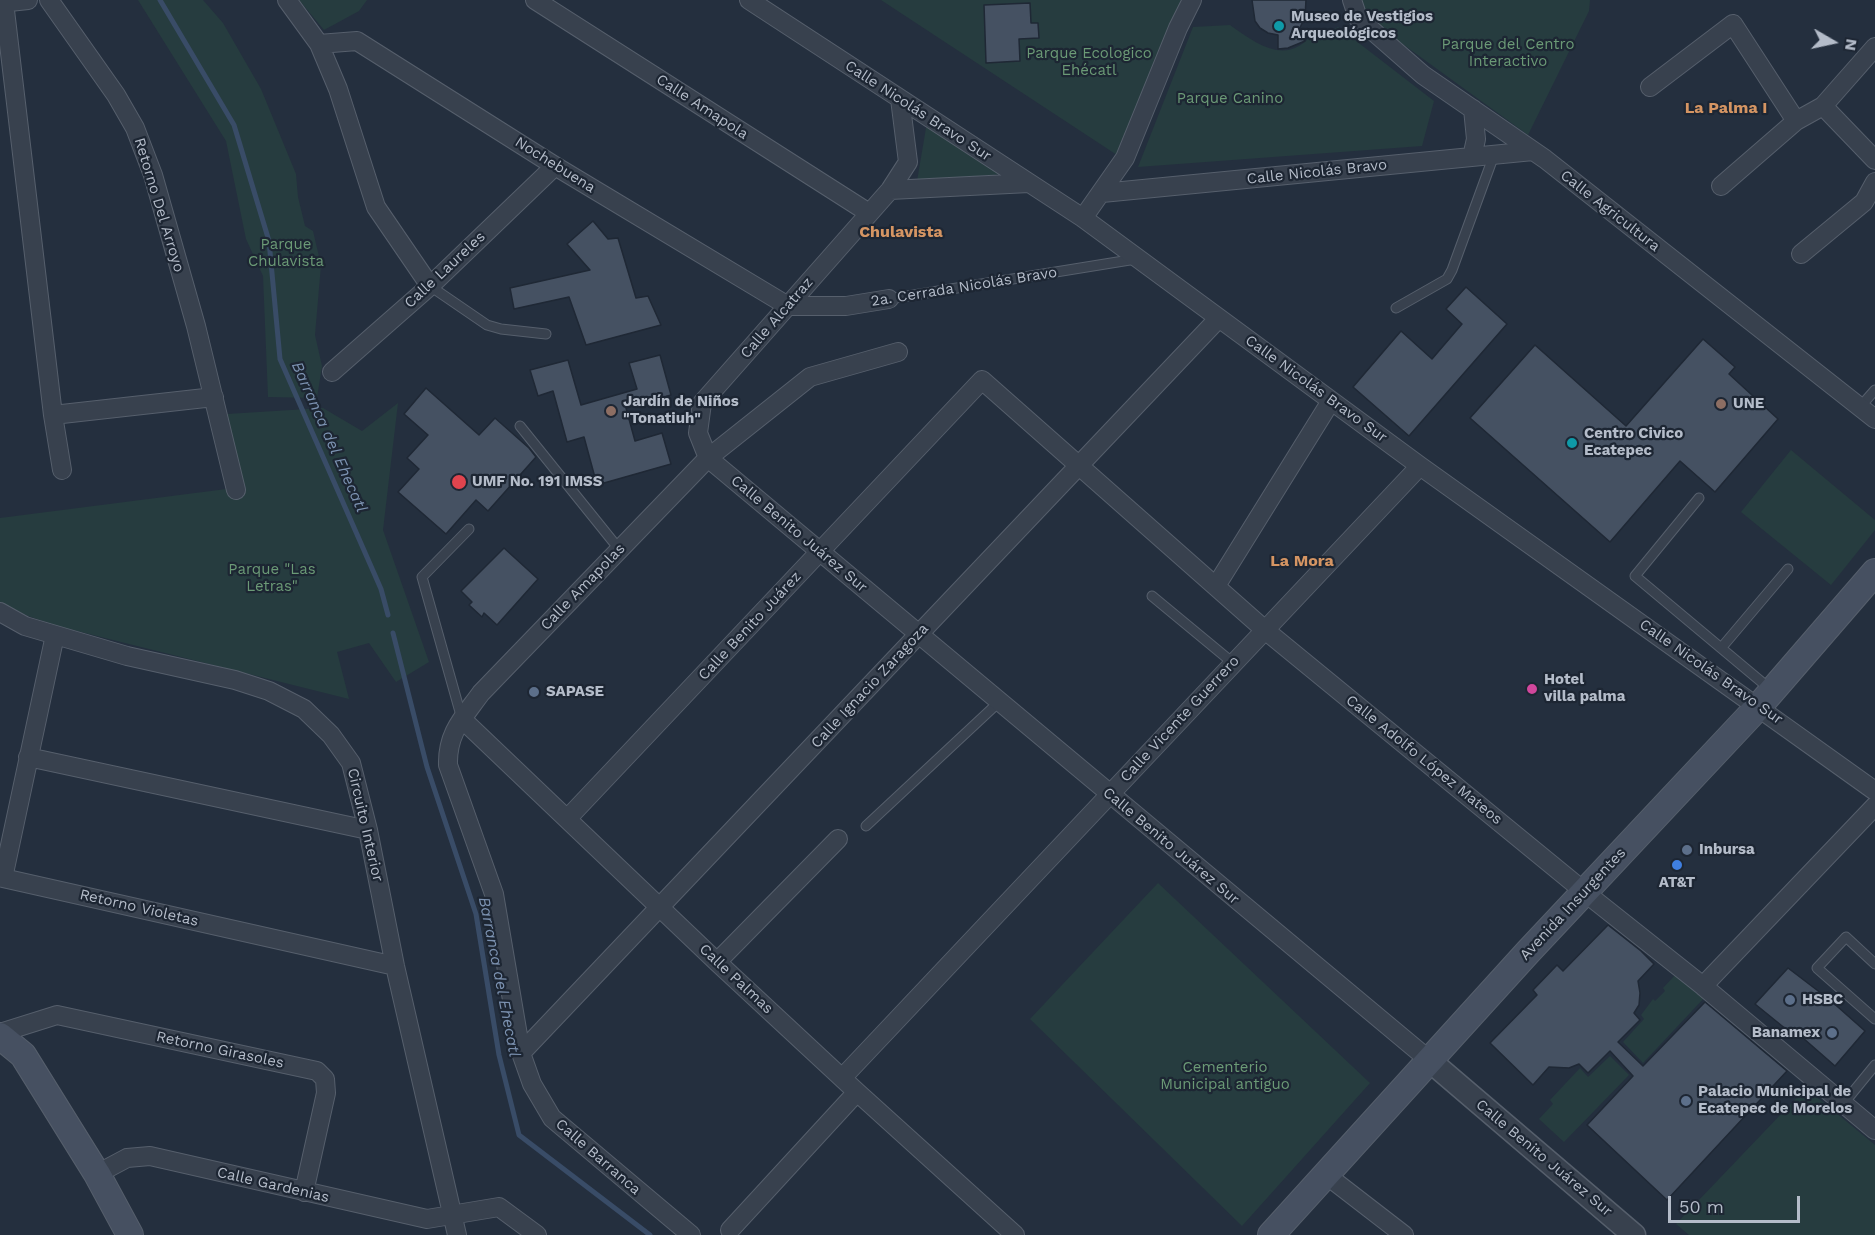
<!DOCTYPE html>
<html>
<head>
<meta charset="utf-8">
<style>
	body { margin:0 }
	#map { position:relative; width:1875px; height:1235px; overflow:hidden; background:#242f3e; font-family:"Work Sans",sans-serif }
	canvas { display:block }
	.north { position:absolute; left:1803px; top:12px; width:60px; height:60px; -webkit-text-stroke:4px #1d2633; paint-order:stroke; rotate:99deg; font-size:16px; font-weight:700; line-height:24px; text-align:center; color:#b4bcc9 }
	.north::after { content:''; display:block; margin:auto; width:21px; height:27px; background:#b4bcc9; clip-path:polygon(50% 0,100% 100%,50% 72%,0 100%) }
	.scale { position:absolute; left:1668px; top:1196px; width:132px; height:27px; box-sizing:border-box; border:3px solid #b4bcc9; border-top:0; padding-left:8px; font-size:18px; line-height:21px; white-space:nowrap; color:#b4bcc9; -webkit-text-stroke:4px #1d2633; paint-order:stroke }
</style>
</head>
<body>
<div id="map">
<canvas width="1875" height="1235"></canvas>
<div class="north">N</div>
<div class="scale">50 m</div>
</div>
<script>
const context = document.querySelector('canvas').getContext('2d');
context.lineJoin = 'round';
function fill(path, color) { context.fillStyle = color; context.fill(path, 'evenodd'); }
function trace(path, color, width, dash) { context.strokeStyle = color; context.lineWidth = width; context.lineCap = dash ? 'butt' : 'round'; context.setLineDash(dash || []); context.stroke(path); }
function write(font, color, halo, rows, align = 'center') {
  context.font = font + ' "Work Sans",sans-serif'; context.lineWidth = 4.5; context.setLineDash([]); context.textBaseline = 'middle'; context.strokeStyle = halo; context.fillStyle = color; for (const [text, x, y, turn = 0] of rows) {
    context.save(); context.translate(x, y); context.rotate((+turn || 0) * Math.PI / 180); context.textAlign = isNaN(turn) ? turn : align; if (halo) context.strokeText(text, 0, 0); context.fillText(text, 0, 0); context.restore();
  }
}
const green = new Path2D(`
	M 138,0 L 203,0 L 223,23 L 261,89 L 296,174 L 298,197 L 305,226 L 313,231 L 321,265 L 315,335 L 322,366 L 317,398 L 268,397 L 263,276 L 246,239 L 226,141 Z
	M 299,0 L 367,0 L 359,11 L 324,30 Z
	M 881,0 L 1181,0 L 1120,157 Z
	M 1359,0 L 1590,0 L 1589,11 L 1528,135 L 1364,16 Z
	M 1230,25 C 1259,46 1290,68 1316,29 L 1328,33 L 1338,27 L 1434,101 L 1422,146 L 1138,167 L 1193,27 Z
	M 927,122 L 1003,174 L 917,181 Z
	M 398,403 L 383,530 L 429,662 L 396,682 L 369,643 L 337,652 L 349,699 L 61,627 L 28,616 L 0,602 L 0,518 L 242,487 L 227,414 L 323,408 L 362,431 Z
	M 1791,450 L 1875,520 L 1875,530 L 1831,585 L 1741,512 Z
	M 1158,883 L 1370,1083 L 1242,1226 L 1030,1019 Z
	M 1678,972 L 1706,996 L 1643,1063 L 1623,1042 L 1644,1019 L 1641,1015 L 1653,999 L 1655,1001 L 1665,991 L 1663,988 Z
	M 1610,1056 L 1629,1075 L 1564,1142 L 1539,1119 L 1553,1104 L 1550,1100 L 1580,1068 L 1588,1077 Z
	M 1806,1088 L 1875,1145 L 1875,1235 L 1689,1235 L 1676,1224 Z`);
const stream = new Path2D(`
	M 160,0 L 234,125 L 269,241 L 280,359 L 381,589 L 388,615
	M 393,633 L 427,767 L 476,914 L 499,1055 L 519,1135 L 650,1235`);
const building = new Path2D(`
	M 1252,0 L 1306,0 L 1305,17 L 1298,32 L 1305,41 L 1288,48 L 1278,49 L 1278,35 L 1268,33 L 1260,28 L 1255,21 Z
	M 1030,3 L 1031,23 L 1038,23 L 1039,38 L 1019,39 L 1020,61 L 986,63 L 984,5 Z
	M 593,221 L 608,239 L 618,238 L 636,298 L 648,296 L 661,325 L 586,345 L 569,297 L 514,309 L 510,288 L 590,270 L 567,244 Z
	M 1466,287 L 1507,324 L 1409,436 L 1353,387 L 1401,331 L 1432,359 L 1462,324 L 1446,309 Z
	M 1703,339 L 1735,367 L 1729,374 L 1778,419 L 1715,492 L 1680,461 L 1610,542 L 1470,418 L 1535,345 L 1626,426 Z
	M 660,355 L 671,395 L 626,408 L 635,441 L 662,433 L 671,464 L 597,485 L 584,437 L 567,442 L 553,391 L 538,396 L 530,370 L 568,360 L 581,405 L 637,389 L 629,363 Z
	M 426,388 L 479,435 L 495,418 L 529,448 L 536,457 L 488,511 L 476,500 L 446,534 L 398,492 L 419,469 L 407,458 L 428,435 L 404,414 Z
	M 504,548 L 538,579 L 497,625 L 484,613 L 482,617 L 469,605 L 472,602 L 461,591 Z
	M 1608,925 L 1641,951 L 1654,964 L 1638,981 L 1640,993 L 1639,1005 L 1634,1013 L 1640,1020 L 1618,1042 L 1643,1066 L 1705,1002 L 1787,1071 L 1667,1200 L 1587,1125 L 1633,1076 L 1610,1051 L 1588,1073 L 1579,1064 L 1569,1068 L 1549,1067 L 1533,1085 L 1490,1043 L 1537,995 L 1533,990 L 1557,965 L 1563,971 Z
	M 1788,968 L 1830,1000 L 1865,1031 L 1835,1066 L 1795,1031 L 1792,1034 L 1755,1004 Z`);
const service = new Path2D(`
	M 430,286 L 487,325 L 501,329 L 546,334
	M 889,299 L 1136,259
	M 1396,308 L 1447,279 L 1452,270 L 1494,155
	M 1860,407 L 1875,390
	M 520,426 L 619,549
	M 1699,498 L 1635,576 L 1770,689
	M 1152,596 L 1233,663
	M 1722,647 L 1788,569
	M 462,719 L 422,577 L 469,529
	M 866,826 L 999,702
	M 1875,964 L 1846,937 L 1817,968 L 1875,1019
	M 1844,1103 L 1875,1065`);
const minor = new Path2D(`
	M 49,0 L 116,95 L 135,128 L 153,175 L 196,326 L 236,490
	M 287,0 L 319,44 L 338,89 L 376,207 L 430,286
	M 535,0 L 869,213
	M 749,0 L 1083,218 L 1420,466 L 1875,791
	M 1352,0 L 1358,18 L 1423,75 L 1545,159 L 1875,419
	M 4,2 L 53,415 L 62,470
	M 0,3 L 28,0
	M 319,44 L 357,41 L 555,166 L 788,306 L 846,306 L 889,299
	M 1650,87 L 1733,24 L 1796,121
	M 1823,106 L 1875,160
	M 1472,157 L 1476,139 L 1473,109
	M 1721,186 L 1796,121 L 1823,106 L 1875,47
	M 890,190 L 1029,183
	M 1102,193 L 1533,151
	M 1083,218 L 1125,158 L 1178,28 L 1192,0
	M 1801,254 L 1864,202 L 1875,182
	M 332,372 L 430,286 L 555,166
	M 53,415 L 214,397
	M 708,458 L 1429,1060
	M 708,458 L 698,433 L 702,403 L 890,190 L 908,162 L 900,99
	M 1216,586 L 1331,401
	M 0,612 L 25,626 L 127,656 L 235,680 L 269,691 L 304,709 L 331,735 L 351,763 L 368,830 L 395,966 L 457,1235
	M 55,635 L 3,878 L 395,966
	M 462,719 L 717,962 L 857,1092 L 1015,1235
	M 28,757 L 368,830
	M 567,819 L 982,380 L 1265,630 L 1597,902 L 1703,986 L 1875,1130
	M 717,962 L 838,839
	M 1703,986 L 1875,806
	M 0,1033 L 57,1015 L 317,1071 L 325,1079 L 326,1093 L 304,1192
	M 521,1053 L 1219,318
	M 842,1078 L 1420,466
	M 97,1174 L 127,1158 L 150,1156 L 427,1219 L 499,1207 L 537,1235
	M 1325,1174 L 1404,1235
	M 730,1230 L 857,1092
	M 691,1235 L 552,1118 L 532,1084 L 521,1053 L 494,894 L 448,765 C 447,733 463,718 481,693 L 708,458 L 810,377 L 898,352`);
const tertiary = new Path2D(`
	M 1429,1060 L 1634,1235`);
const secondary = new Path2D(`
	M 0,1036 L 23,1055 L 97,1174 L 130,1235
	M 1271,1235 L 1528,952 L 1759,706 L 1875,572`);
const markers = [
	[1279,26,6,"#0f9aa8"],
	[1721,404,6,"#8d6e63"],
	[611,411,6,"#8d6e63"],
	[1572,443,6,"#0f9aa8"],
	[459,482,8,"#e0444e"],
	[1532,689,6,"#d1479c"],
	[534,692,6,"#5c6f8a"],
	[1687,850,6,"#5c6f8a"],
	[1677,865,6,"#3f7fe0"],
	[1790,1000,6,"#5c6f8a"],
	[1832,1033,6,"#5c6f8a"],
	[1686,1101,6,"#5c6f8a"]
];
const poiNames = [
	["Museo de Vestigios",1291,17],
	["Arqueológicos",1291,34],
	["Jardín de Niños",623,402],
	["\"Tonatiuh\"",623,419],
	["UNE",1733,404],
	["Centro Civico",1584,434],
	["Ecatepec",1584,451],
	["UMF No. 191 IMSS",472,482],
	["Hotel",1544,680],
	["villa palma",1544,697],
	["SAPASE",546,692],
	["Inbursa",1699,850],
	["AT&T",1677,883,"center"],
	["HSBC",1802,1000],
	["Banamex",1820,1033,"right"],
	["Palacio Municipal de",1698,1092],
	["Ecatepec de Morelos",1698,1109]
];
const parkNames = [
	["Parque del Centro",1508,45],
	["Interactivo",1508,62],
	["Parque Ecologico",1089,54],
	["Ehécatl",1089,71],
	["Parque Canino",1230,99],
	["Parque",286,245],
	["Chulavista",286,262],
	["Parque \"Las",272,570],
	["Letras\"",272,587],
	["Cementerio",1225,1068],
	["Municipal antiguo",1225,1085]
];
const streetNames = [
	["Calle Amapola",702,107,33],
	["Calle Nicolás Bravo Sur",918,111,33],
	["Nochebuena",555,165,32],
	["Calle Nicolás Bravo",1317,172,-6],
	["Retorno Del Arroyo",159,205,73],
	["Calle Agricultura",1610,211,38],
	["Calle Laureles",445,270,-43],
	["2a. Cerrada Nicolás Bravo",964,287,-9],
	["Calle Alcatraz",777,318,-49],
	["Calle Nicolás Bravo Sur",1316,389,36],
	["Calle Benito Juárez Sur",799,534,40],
	["Calle Amapolas",583,587,-46],
	["Calle Benito Juárez",750,626,-47],
	["Calle Nicolás Bravo Sur",1711,672,35],
	["Calle Ignacio Zaragoza",870,686,-47],
	["Calle Vicente Guerrero",1180,719,-47],
	["Calle Adolfo López Mateos",1424,760,39],
	["Circuito Interior",365,825,77],
	["Calle Benito Juárez Sur",1171,846,40],
	["Avenida Insurgentes",1573,904,-47],
	["Retorno Violetas",139,908,13],
	["Calle Palmas",736,979,43],
	["Retorno Girasoles",220,1050,12],
	["Calle Barranca",598,1157,41],
	["Calle Benito Juárez Sur",1544,1158,40],
	["Calle Gardenias",273,1185,13]
];
const neighbourhoodNames = [
	["La Palma I",1726,108],
	["Chulavista",901,232],
	["La Mora",1302,561]
];
const waterNames = [
	["Barranca del Ehecatl",329,437,66],
	["Barranca del Ehecatl",499,977,79]
];
fill(green, '#263c3f');
trace(stream, '#394c67', 5);
fill(building, '#455162');
trace(building, '#1f2835', 1.5);
trace(service, '#565f6c', 11);
trace(minor, '#565f6c', 20);
trace(tertiary, '#565f6c', 25);
trace(secondary, '#565f6c', 28);
trace(service, '#38414e', 9);
trace(minor, '#38414e', 18);
trace(tertiary, '#38414e', 22);
trace(secondary, '#465061', 26);
for (const [x, y, r, color] of markers) { const dot = new Path2D(); dot.arc(x, y, r, 0, 2 * Math.PI); context.fillStyle = color; context.fill(dot); trace(dot, '#1d2633', 2); }
write('bold 15px', '#b4bcc9', '#1d2633', poiNames, 'left');
write('15px', '#6b9a76', '#1d2633', parkNames);
write('15px', '#b4bcc9', '#1d2633', streetNames);
write('bold 16px', '#d59563', '#1d2633', neighbourhoodNames);
write('italic 16px', '#7c92b1', '#1d2633', waterNames);
</script>
</body>
</html>
